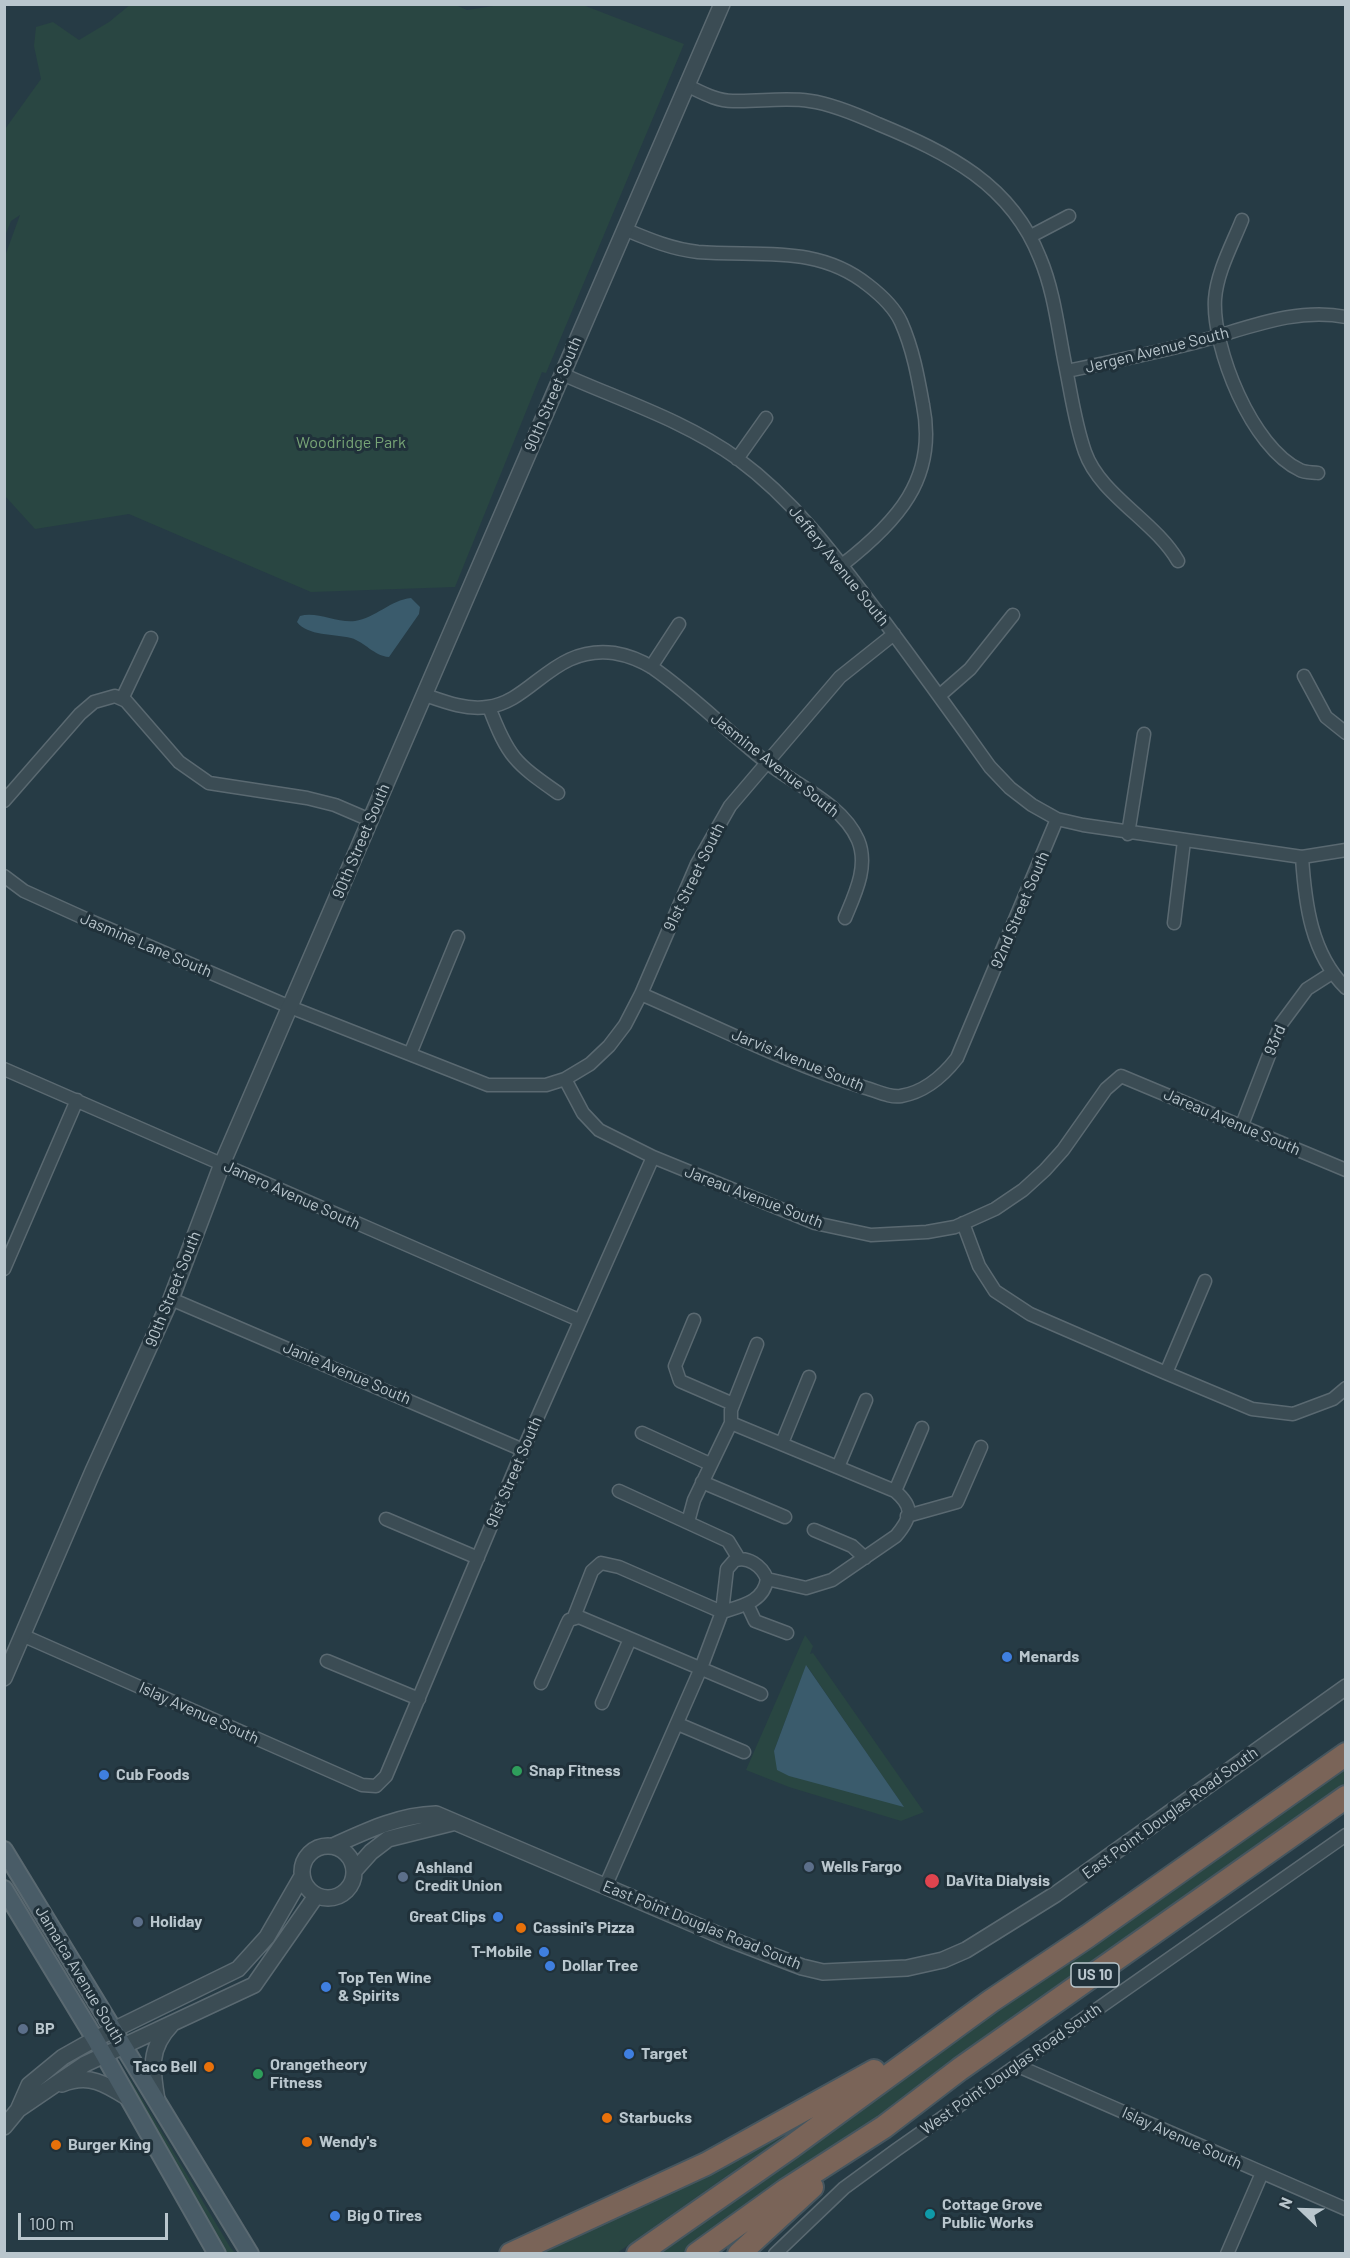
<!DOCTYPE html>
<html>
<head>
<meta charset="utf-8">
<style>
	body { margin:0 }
	#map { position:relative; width:1350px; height:2258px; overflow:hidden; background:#263b45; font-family:Barlow,sans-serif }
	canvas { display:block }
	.frame { position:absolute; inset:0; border:6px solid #b9c6cd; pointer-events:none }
	.north { position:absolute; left:1272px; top:2180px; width:60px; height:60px; -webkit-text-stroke:4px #20313a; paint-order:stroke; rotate:293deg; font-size:16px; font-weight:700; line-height:24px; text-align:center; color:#b9c6cd }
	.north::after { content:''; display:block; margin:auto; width:21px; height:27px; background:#b9c6cd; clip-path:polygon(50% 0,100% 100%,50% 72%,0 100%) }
	.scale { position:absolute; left:18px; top:2213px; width:150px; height:27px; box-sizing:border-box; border:3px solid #b9c6cd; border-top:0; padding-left:8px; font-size:18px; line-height:21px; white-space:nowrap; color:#b9c6cd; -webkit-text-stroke:4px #20313a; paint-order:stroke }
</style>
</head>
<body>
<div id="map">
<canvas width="1350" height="2258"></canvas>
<div class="frame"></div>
<div class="north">N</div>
<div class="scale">100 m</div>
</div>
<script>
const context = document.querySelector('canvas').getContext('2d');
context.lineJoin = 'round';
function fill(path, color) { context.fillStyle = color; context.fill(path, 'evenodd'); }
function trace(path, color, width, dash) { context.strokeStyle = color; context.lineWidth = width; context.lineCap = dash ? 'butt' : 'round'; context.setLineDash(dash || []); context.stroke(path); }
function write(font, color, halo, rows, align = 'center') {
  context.font = font + ' Barlow,sans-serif'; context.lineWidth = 6; context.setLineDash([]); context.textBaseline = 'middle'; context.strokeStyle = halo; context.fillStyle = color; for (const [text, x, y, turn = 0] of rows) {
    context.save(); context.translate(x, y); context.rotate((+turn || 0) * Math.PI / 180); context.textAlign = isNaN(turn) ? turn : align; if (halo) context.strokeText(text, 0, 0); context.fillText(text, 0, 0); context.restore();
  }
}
const green = new Path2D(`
	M 131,4 L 453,4 L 467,10 L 506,4 L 583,5 L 684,44 L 546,373 L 542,372 L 455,587 L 311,592 L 129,514 L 35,529 L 5,496 L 5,256 L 20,215 L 11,221 L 5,236 L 5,129 L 41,79 L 34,46 L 36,27 L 53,22 L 79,40 L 109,22 Z
	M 805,1635 L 813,1646 L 810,1654 L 813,1653 L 924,1812 L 901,1821 L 789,1787 L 746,1770 ZM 806,1666 L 807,1666 L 903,1806 L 774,1751 Z
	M 1345,1764 L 1345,1786 L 767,2195 L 682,2253 L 652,2254 Z
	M 130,2079 L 230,2247 L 235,2253 L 227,2253 L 224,2250 L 126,2081 Z
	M 815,2114 L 617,2253 L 524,2254 Z`);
const water = new Path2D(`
	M 411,598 L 420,607 L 419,614 L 389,657 C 374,656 365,642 351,638 C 335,634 307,636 297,622 L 300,616 C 317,611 336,623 355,621 C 375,618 391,600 411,598 Z
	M 806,1665 L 904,1807 L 789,1776 L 777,1770 L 774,1751 Z`);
const minor = new Path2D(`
	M 686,85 C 701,92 716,101 733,101 C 758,102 784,97 810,101 C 832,104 858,115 878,124 C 948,153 1011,184 1040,258 C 1054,291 1058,329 1065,364 C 1071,393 1075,424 1085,452 C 1100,495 1155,521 1178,561
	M 1242,220 C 1232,245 1217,272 1215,299 C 1212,348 1252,448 1300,470 C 1305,473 1313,472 1318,473
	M 624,229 C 648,239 671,249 698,252 C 758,257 817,244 868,285 C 881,295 894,307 901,322 C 913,349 918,377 923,405 C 938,479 896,523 842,565
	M 1031,236 L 1069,216
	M 1067,371 C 1111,362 1154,353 1197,342 C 1246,329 1294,307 1346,317
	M 562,374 C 620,400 686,421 738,459 C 795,501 836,557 878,613 C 916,664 953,715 990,767 L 1010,788 L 1032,805 L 1057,819 L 1083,825 L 1302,857 L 1346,850
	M 737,459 L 766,418
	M 651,667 L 679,624
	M 1304,676 L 1326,717 L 1346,733
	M 425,695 C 445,702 466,710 487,707 C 532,702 553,645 614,653 C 626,655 642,661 653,668 C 692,695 727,731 765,761 C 795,785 842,803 858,840 C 869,866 855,894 845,918
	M 939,696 L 970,669 L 1013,615
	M 122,699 L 151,638
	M 489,707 C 508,757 515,763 558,793
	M 4,801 L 80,714 L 94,702 L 115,696 L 126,701 L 179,762 L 209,783 L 307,798 L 335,805 L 370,820
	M 1128,834 L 1144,734
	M 1302,857 C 1305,903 1311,954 1346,988
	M 4,876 L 24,891 L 86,919 L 290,1007 L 488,1085 L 546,1085 L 565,1079 L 590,1064 L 609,1046 L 625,1025 L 641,994 L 697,864 L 730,806 L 840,677 L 894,634
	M 1174,923 L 1184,841
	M 641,994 C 715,1026 789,1064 866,1088 C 877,1091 890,1098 901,1096 C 925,1092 943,1076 957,1058 L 1057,819
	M 410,1054 L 458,937
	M 4,1069 L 579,1320
	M 565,1079 L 583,1113 L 599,1130 L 653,1157 L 815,1223 L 871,1235 L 927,1232 L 955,1227 L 995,1209 L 1023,1190 L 1045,1170 L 1063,1150 L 1106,1089 L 1121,1076 L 1346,1170
	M 1242,1125 L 1281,1024 L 1307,989 L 1332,973
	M 963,1223 L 979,1266 L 995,1291 L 1030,1314 L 1166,1373 L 1252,1409 L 1293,1414 L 1333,1399 L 1346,1388
	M 4,1269 L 77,1100
	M 171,1299 L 523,1450
	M 694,1320 L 675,1366 L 680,1381 L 733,1404
	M 1166,1373 L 1205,1281
	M 731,1423 L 895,1491 C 914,1507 912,1517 896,1536 L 832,1580 L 806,1588 L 767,1579
	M 642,1433 L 710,1464
	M 782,1443 L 809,1377
	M 838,1467 L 866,1400
	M 702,1482 L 785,1517
	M 619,1491 L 728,1541 L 739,1559
	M 895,1491 L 922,1428
	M 907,1516 L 957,1502 L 981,1447
	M 386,1519 L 478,1558
	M 688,1522 L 694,1500 L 731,1423 L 731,1410 L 757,1344
	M 814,1530 L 852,1546 L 865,1558
	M 747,1604 L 755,1621 L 787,1633
	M 574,1617 L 592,1571 L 601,1563 L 619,1567 L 722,1612 C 741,1606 764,1602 767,1579 C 762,1566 747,1555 734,1561 L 727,1569 L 722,1612 L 701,1668 L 605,1887
	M 24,1636 L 362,1785 L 376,1786 L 386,1776 L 523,1450 L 653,1157
	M 327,1661 L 419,1699
	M 541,1683 L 567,1624 L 569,1620 L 579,1617 L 761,1694
	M 602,1703 L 630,1639
	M 678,1724 L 744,1752
	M 1018,2066 L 1346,2209
	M 775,2254 L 844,2188 L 896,2150 L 1346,1835
	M 1227,2254 L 1262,2173`);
const tertiary = new Path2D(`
	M 4,1678 L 93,1471 L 171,1299 L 222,1164 L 722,4
	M302 1872a26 26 0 1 1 52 0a26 26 0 1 1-52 0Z
	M 333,1846 C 366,1831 399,1815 436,1814 L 726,1938 L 802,1967 L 823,1972 L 907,1968 L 943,1960 L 966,1950 L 1056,1894 L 1346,1687
	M 354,1871 L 371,1852 L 388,1839 L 452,1823
	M 62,2084 C 89,2073 106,2084 128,2098
	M 157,2100 C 152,2070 148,2049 171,2025
	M 19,2109 L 85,2064 L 254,1985 L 316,1896
	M 4,2127 L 18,2110 L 29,2085 L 63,2057 L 95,2039 L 238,1969 L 267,1937 L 301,1878`);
const secondary = new Path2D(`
	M 4,1850 L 250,2254
	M 4,1889 L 95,2039 L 217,2254`);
const motorway = new Path2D(`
	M 511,2254 L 706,2164 L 874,2071
	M 638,2254 L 791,2147 L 991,2001 L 1088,1936 L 1346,1754
	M 697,2254 L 786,2190 L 884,2127 L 960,2069 L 1346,1797
	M 739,2254 L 812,2187`);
const markers = [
	[1007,1657,6,"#3f7fe0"],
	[517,1771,6,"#2e9e5b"],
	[104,1775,6,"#3f7fe0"],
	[809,1867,6,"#5c6f8a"],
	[403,1877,6,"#5c6f8a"],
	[932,1881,8,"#e0444e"],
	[498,1917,6,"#3f7fe0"],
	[138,1922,6,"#5c6f8a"],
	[521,1928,6,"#e8710a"],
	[544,1952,6,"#3f7fe0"],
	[550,1966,6,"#3f7fe0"],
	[326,1987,6,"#3f7fe0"],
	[23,2029,6,"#5c6f8a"],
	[629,2054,6,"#3f7fe0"],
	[209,2067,6,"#e8710a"],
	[258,2074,6,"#2e9e5b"],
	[607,2118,6,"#e8710a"],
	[307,2142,6,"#e8710a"],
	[56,2145,6,"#e8710a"],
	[930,2214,6,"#0f9aa8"],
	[335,2216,6,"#3f7fe0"]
];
const shields = [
	[1095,1975,48]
];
const shieldNames = [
	["US 10",1095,1975]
];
const streetNames = [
	["Jergen Avenue South",1157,350,-14],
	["90th Street South",553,394,-67],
	["Jeffery Avenue South",839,566,51],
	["Jasmine Avenue South",775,765,38],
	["90th Street South",361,841,-67],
	["91st Street South",694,877,-64],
	["92nd Street South",1020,910,-67],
	["Jasmine Lane South",146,945,23],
	["93rd",1275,1040,-67],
	["Jarvis Avenue South",798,1060,22],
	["Jareau Avenue South",1232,1122,23],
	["Janero Avenue South",292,1195,24],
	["Jareau Avenue South",754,1197,21],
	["90th Street South",173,1289,-68],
	["Janie Avenue South",347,1373,23],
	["91st Street South",514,1472,-67],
	["Islay Avenue South",199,1713,24],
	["East Point Douglas Road South",1170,1813,-36],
	["East Point Douglas Road South",702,1925,22],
	["Jamaica Avenue South",80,1975,59],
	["West Point Douglas Road South",1011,2069,-35],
	["Islay Avenue South",1182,2138,24]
];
const parkNames = [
	["Woodridge Park",351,443]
];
const poiNames = [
	["Menards",1019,1657],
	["Snap Fitness",529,1771],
	["Cub Foods",116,1775],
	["Wells Fargo",821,1867],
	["Ashland",415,1868],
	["Credit Union",415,1886],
	["DaVita Dialysis",946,1881],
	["Great Clips",486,1917,"right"],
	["Holiday",150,1922],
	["Cassini's Pizza",533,1928],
	["T-Mobile",532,1952,"right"],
	["Dollar Tree",562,1966],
	["Top Ten Wine",338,1978],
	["& Spirits",338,1996],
	["BP",35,2029],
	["Target",641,2054],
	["Orangetheory",270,2065],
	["Fitness",270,2083],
	["Taco Bell",197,2067,"right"],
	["Starbucks",619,2118],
	["Wendy's",319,2142],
	["Burger King",68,2145],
	["Cottage Grove",942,2205],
	["Public Works",942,2223],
	["Big O Tires",347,2216]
];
fill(green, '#294642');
fill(water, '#3a5b6c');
trace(minor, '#5a6971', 15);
trace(tertiary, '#5a6971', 18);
trace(secondary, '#5a6971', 20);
trace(motorway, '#46565f', 26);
trace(minor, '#3b4c54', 12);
trace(tertiary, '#3b4c54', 15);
trace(secondary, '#495c67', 16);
trace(motorway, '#7a6458', 22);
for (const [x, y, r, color] of markers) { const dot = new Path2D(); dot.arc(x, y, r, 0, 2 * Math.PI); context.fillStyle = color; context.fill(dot); trace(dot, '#20313a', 2); }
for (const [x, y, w] of shields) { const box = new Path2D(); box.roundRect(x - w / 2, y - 12, w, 24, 4.5); context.fillStyle = '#20313a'; context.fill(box); trace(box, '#b9c6cd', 1.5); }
write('bold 15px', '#b9c6cd', null, shieldNames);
write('16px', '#b9c6cd', '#20313a', streetNames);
write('16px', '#77a476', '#20313a', parkNames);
write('bold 16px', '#b9c6cd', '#20313a', poiNames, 'left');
</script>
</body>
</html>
